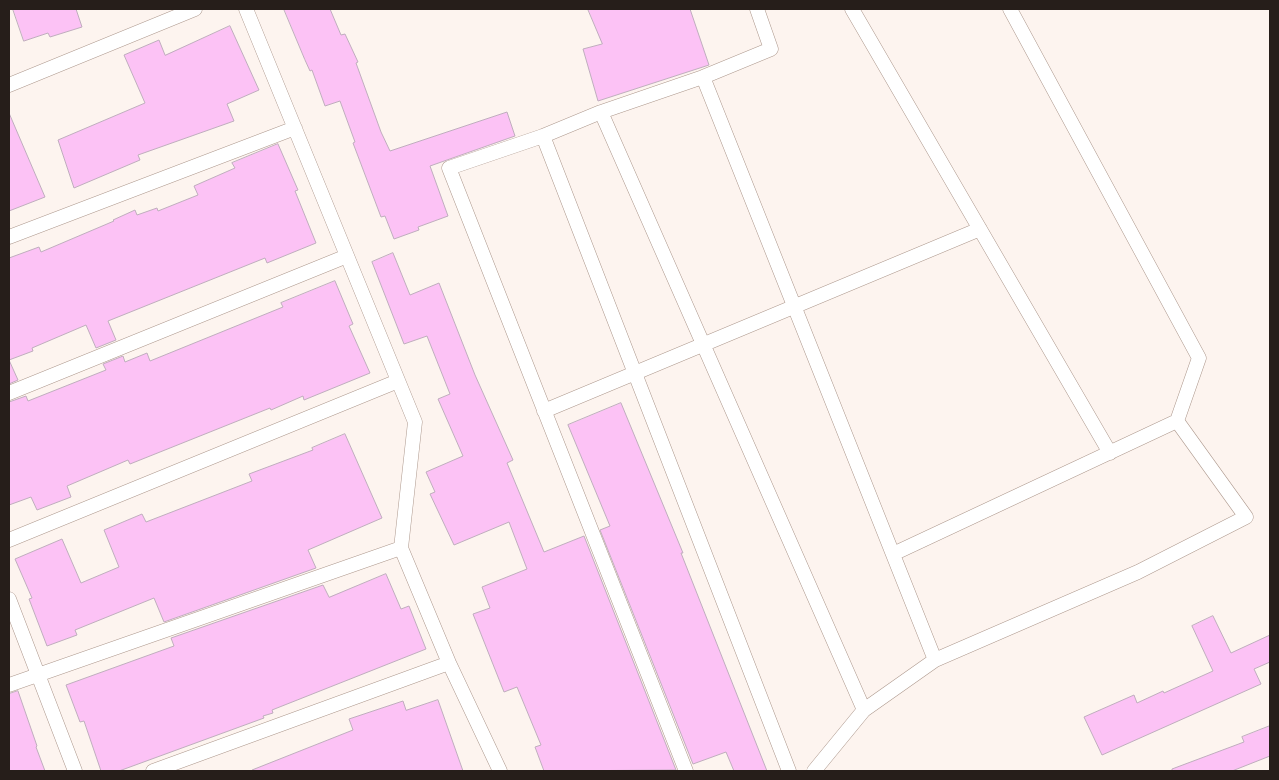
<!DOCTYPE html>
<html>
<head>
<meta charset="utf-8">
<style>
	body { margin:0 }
	#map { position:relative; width:1279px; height:780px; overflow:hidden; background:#fdf4ef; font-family:Bitter,serif }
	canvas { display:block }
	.frame { position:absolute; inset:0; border:10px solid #261e1a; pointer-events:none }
</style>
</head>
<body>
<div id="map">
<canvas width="1279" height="780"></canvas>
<div class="frame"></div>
</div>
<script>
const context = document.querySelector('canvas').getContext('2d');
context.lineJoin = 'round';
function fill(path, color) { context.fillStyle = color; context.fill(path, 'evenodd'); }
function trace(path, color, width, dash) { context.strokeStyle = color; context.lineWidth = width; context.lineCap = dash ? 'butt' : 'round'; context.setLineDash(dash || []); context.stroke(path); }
const building = new Path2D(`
	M 13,9 L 76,9 L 82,27 L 50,37 L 48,33 L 24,41 Z
	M 284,9 L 330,9 L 341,35 L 345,34 L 358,62 L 356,63 L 381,132 L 390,151 L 507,112 L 515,136 L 430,166 L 448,216 L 418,227 L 419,230 L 394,239 L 385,216 L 381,217 L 353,143 L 355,142 L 340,101 L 325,106 L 312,70 L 310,71 L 305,60 Z
	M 588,9 L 690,9 L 709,65 L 598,101 L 583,49 L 602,44 Z
	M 230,26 L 259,90 L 227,104 L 234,121 L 138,155 L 140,160 L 74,188 L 58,140 L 145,103 L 124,55 L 159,40 L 165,55 Z
	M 9,113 L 45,197 L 9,211 Z
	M 278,144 L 298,190 L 295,191 L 316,243 L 267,263 L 265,258 L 108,321 L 116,340 L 96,348 L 86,325 L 32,348 L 33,351 L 9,360 L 9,258 L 39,247 L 41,252 L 114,221 L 113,220 L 135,210 L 137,215 L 157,208 L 158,211 L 198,195 L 194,186 L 235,168 L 232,163 Z
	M 393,253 L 410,295 L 439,283 L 475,375 L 513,460 L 507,463 L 544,552 L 584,536 L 676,770 L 544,771 L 535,747 L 541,745 L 517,687 L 504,692 L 473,614 L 490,608 L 482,587 L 527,569 L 509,522 L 454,545 L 430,494 L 435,492 L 426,472 L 463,456 L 438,399 L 450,394 L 427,336 L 404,344 L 372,262 Z
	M 335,281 L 353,324 L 349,326 L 370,373 L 304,400 L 303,396 L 271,410 L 270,408 L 130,464 L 128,460 L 67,486 L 71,497 L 37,510 L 31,497 L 9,505 L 9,402 L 26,396 L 28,401 L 106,370 L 103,364 L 123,356 L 125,362 L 147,353 L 150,361 L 283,307 L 281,303 Z
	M 9,360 L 18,380 L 9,384 Z
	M 621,403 L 683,553 L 681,553 L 767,771 L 734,771 L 726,752 L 693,764 L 600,530 L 610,526 L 568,425 Z
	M 345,434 L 382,518 L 308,550 L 316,568 L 164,622 L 154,598 L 75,630 L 77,635 L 47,646 L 29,599 L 32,598 L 15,559 L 62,539 L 81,583 L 119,567 L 104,530 L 142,514 L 146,522 L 252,481 L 249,474 L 313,450 L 312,448 Z
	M 386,574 L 401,609 L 409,606 L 426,649 L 272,710 L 273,713 L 263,716 L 264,718 L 119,771 L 101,771 L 84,721 L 80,722 L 66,685 L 174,646 L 171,638 L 323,585 L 329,597 Z
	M 1213,616 L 1231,653 L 1270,635 L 1270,662 L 1254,669 L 1261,684 L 1102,755 L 1084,717 L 1134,695 L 1137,703 L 1163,691 L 1164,693 L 1213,671 L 1192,626 Z
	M 18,691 L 37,746 L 36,747 L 45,771 L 9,771 L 9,694 Z
	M 438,700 L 463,771 L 252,771 L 252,770 L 353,730 L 349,719 L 403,701 L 406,710 Z
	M 1270,726 L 1270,756 L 1232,771 L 1172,771 L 1172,769 L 1244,742 L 1242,737 Z`);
const lane = new Path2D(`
	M 246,9 L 415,422 L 401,548 L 449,663 L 500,771
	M 852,9 L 1110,453
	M 1010,9 L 1199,358 L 1177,421
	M 703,77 L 935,660
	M 9,85 L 195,9
	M 601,112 L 864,710
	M 543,136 L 789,771
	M 9,237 L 295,128
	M 9,393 L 347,256
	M 544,411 L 980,229
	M 9,540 L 398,381
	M 9,599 L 75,771
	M 9,685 L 401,548
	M 153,771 L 449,663
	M 686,771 L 449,168 L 543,136 L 601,112 L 703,77 L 771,49 L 757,9
	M 814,771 L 864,710 L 935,660 L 1138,572 L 1246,517 L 1177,421 L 893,554`);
fill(building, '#fcc2f5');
trace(building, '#bfadbd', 1);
trace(lane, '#ad988d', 15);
trace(lane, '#fff', 14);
</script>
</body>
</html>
